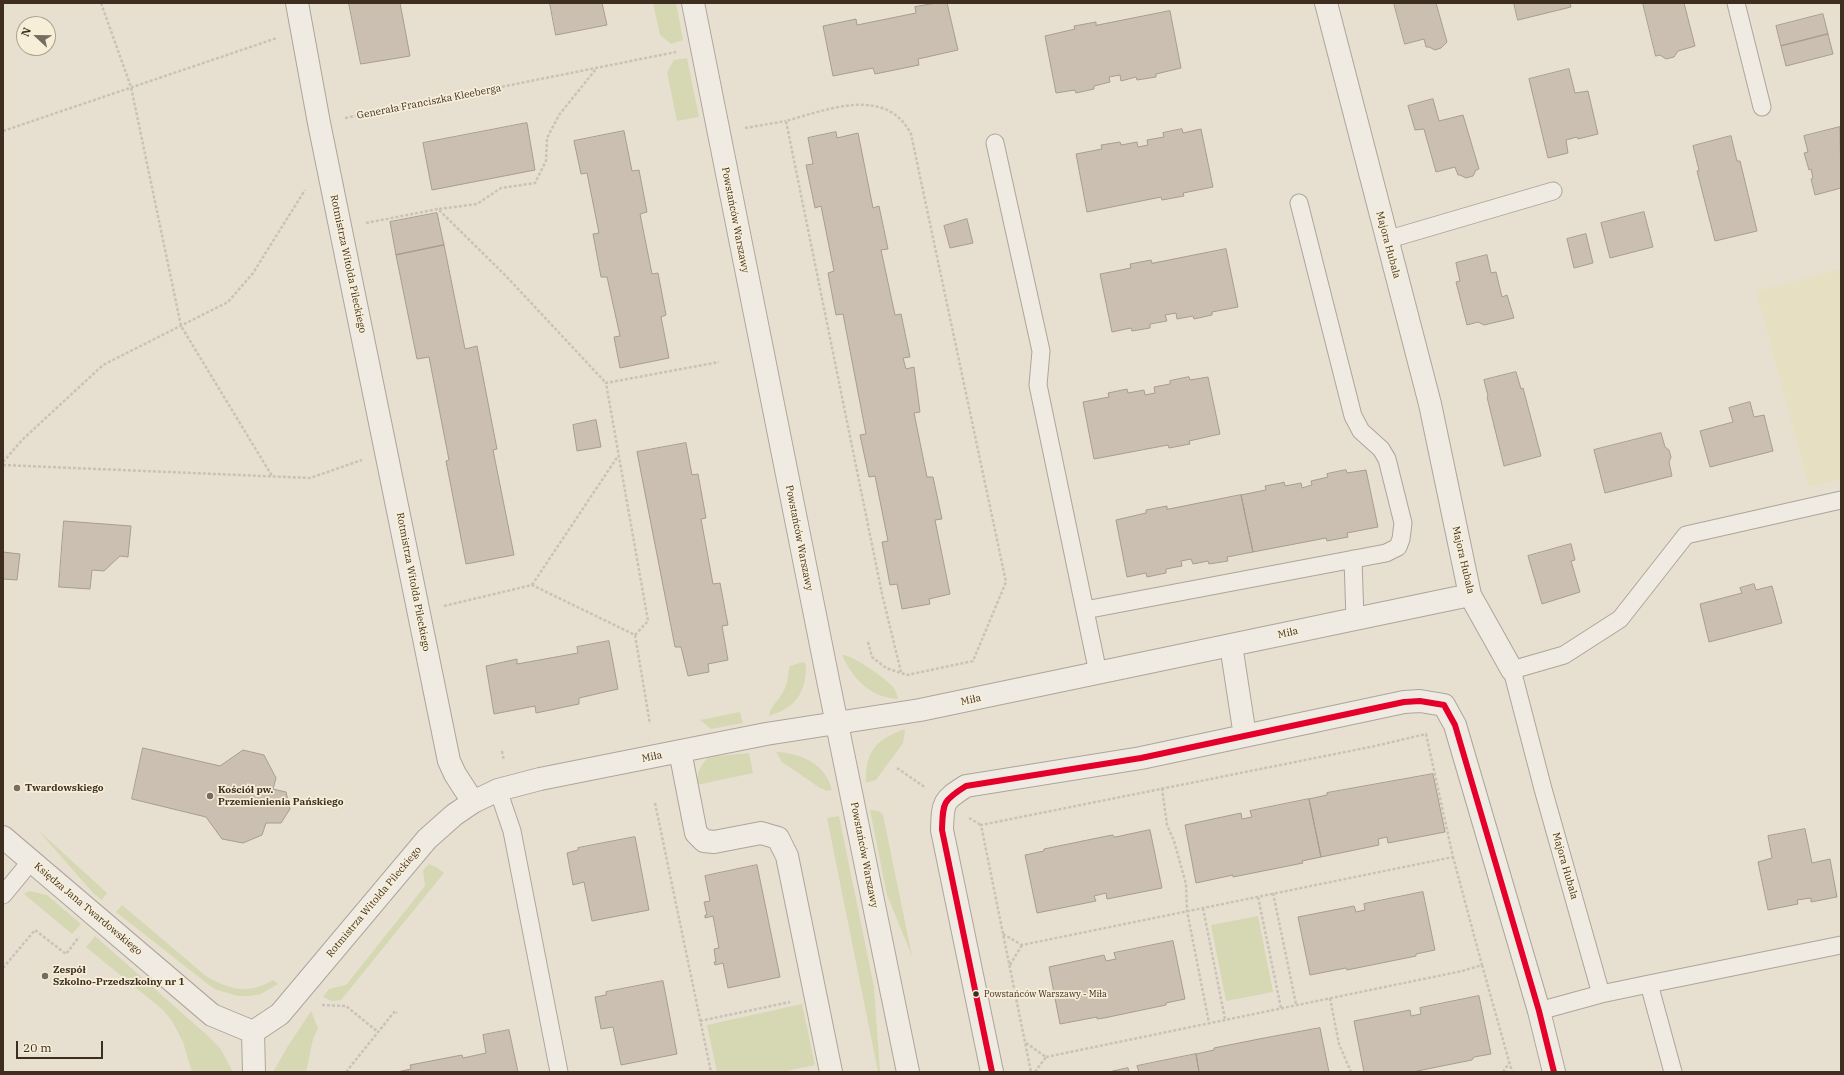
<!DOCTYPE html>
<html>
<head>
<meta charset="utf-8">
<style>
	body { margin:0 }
	#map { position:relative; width:1844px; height:1075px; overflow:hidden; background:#e7e0d1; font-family:"IBM Plex Serif",serif }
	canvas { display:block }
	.frame { position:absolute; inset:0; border:4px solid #3d2e20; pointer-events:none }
	.north { position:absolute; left:16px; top:16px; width:40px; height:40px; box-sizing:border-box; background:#f7eed8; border:1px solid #ada18e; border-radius:50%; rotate:292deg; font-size:11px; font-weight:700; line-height:16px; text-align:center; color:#3d2e20 }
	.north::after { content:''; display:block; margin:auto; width:14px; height:18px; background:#786c5e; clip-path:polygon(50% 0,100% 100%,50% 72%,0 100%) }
	.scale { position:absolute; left:16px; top:1041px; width:87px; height:18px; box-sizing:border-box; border:2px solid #3d2e20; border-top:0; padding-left:5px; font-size:12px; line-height:14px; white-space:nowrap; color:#3d2e20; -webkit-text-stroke:3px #f7eed8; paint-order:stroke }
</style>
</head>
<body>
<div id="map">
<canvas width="1844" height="1075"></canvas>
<div class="frame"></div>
<div class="north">N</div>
<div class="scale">20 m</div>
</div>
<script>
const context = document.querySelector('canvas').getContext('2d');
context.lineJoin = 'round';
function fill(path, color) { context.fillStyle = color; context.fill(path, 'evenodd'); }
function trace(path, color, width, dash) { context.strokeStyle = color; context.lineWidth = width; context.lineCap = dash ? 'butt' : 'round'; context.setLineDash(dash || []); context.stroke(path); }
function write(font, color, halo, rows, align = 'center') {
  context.font = font + ' "IBM Plex Serif",serif'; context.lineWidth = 3.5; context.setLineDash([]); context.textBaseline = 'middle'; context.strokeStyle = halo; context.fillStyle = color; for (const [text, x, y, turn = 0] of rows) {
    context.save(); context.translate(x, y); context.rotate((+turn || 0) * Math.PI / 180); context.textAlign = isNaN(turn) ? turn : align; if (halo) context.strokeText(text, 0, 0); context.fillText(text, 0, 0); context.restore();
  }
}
const farmland = new Path2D(`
	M 1841,269 L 1841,479 L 1809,487 L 1756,291 Z`);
const green = new Path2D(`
	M 653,3 L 676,3 L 683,40 L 671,44 L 660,35 Z
	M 687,58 L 699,117 L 677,121 L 667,72 L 674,60 Z
	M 842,655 C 851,654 887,679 893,687 C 896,691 897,694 898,699 C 871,698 853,679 842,655 Z
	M 803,662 L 806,664 C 806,694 796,707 769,716 C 771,704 781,699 785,688 C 789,681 787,673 790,666 Z
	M 740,712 L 743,723 L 711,729 L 700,720 Z
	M 905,729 L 903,743 L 876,780 L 866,783 C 865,753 875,739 905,729 Z
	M 776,752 C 801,753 826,764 832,790 L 827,791 L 820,788 L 782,762 Z
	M 749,753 L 753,773 L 697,785 C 696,774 700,765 709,757 Z
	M 870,810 L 879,811 L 883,815 L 912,956 L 887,895 Z
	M 839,816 L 874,987 L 880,1072 L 878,1072 L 827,818 Z
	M 37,829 L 107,893 L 102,900 L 93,893 Z
	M 429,864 L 436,867 L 444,873 L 341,1000 L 332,1001 L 323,997 L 329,989 L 346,985 L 425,886 L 423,870 Z
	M 29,891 L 47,895 L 81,924 L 72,934 L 24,894 Z
	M 122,905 L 206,976 C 230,990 248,995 273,980 L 278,984 L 261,994 L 250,996 L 238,996 L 214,989 L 116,912 Z
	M 1258,916 L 1273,992 L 1226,1001 L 1211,925 Z
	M 95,936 L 208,1036 L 220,1048 L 233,1072 L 192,1072 L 183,1042 L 172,1021 L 163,1010 L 86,947 Z
	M 802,1004 L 815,1065 L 782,1072 L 717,1072 L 707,1025 Z
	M 311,1011 L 318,1028 L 313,1039 L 306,1072 L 273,1072 L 288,1046 Z`);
const building = new Path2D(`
	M 349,3 L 400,3 L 410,56 L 361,64 Z
	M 550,3 L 602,3 L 607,25 L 556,35 Z
	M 937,3 L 947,3 L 958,50 L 918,59 L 919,65 L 875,74 L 873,68 L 833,76 L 823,26 L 856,19 L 857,25 L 916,13 L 915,7 Z
	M 1394,3 L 1436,3 L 1447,42 L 1441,48 L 1435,50 L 1429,47 L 1426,47 L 1424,39 L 1405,44 Z
	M 1514,3 L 1570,3 L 1571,7 L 1518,20 Z
	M 1643,3 L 1684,3 L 1695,46 L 1678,51 L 1674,57 L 1666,59 L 1660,55 L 1656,56 Z
	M 1170,11 L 1181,68 L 1156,74 L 1156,77 L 1137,80 L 1136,77 L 1121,81 L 1120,75 L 1109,77 L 1110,82 L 1094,86 L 1094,89 L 1076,93 L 1075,90 L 1056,93 L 1045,36 L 1075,29 L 1074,26 L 1096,22 L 1096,25 Z
	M 1823,14 L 1828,34 L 1781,46 L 1776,26 Z
	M 1828,34 L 1833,54 L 1786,66 L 1781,46 Z
	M 1569,69 L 1575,93 L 1588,91 L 1598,134 L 1578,139 L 1577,137 L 1566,140 L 1568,153 L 1548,158 L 1529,79 Z
	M 1433,99 L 1439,121 L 1463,115 L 1479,169 L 1476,170 L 1473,176 L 1466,178 L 1460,175 L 1458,175 L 1455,167 L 1436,172 L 1424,129 L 1415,130 L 1408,106 Z
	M 527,123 L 535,170 L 432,190 L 423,143 Z
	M 1840,127 L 1841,188 L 1815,195 L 1811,179 L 1813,178 L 1811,169 L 1809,170 L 1804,153 L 1808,152 L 1804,136 Z
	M 1182,129 L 1183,133 L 1201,129 L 1213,187 L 1183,193 L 1184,196 L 1162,200 L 1161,197 L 1087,212 L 1076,154 L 1102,149 L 1101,145 L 1120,142 L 1121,145 L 1137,142 L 1138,147 L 1148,145 L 1147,140 L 1164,137 L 1163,133 Z
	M 624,131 L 632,171 L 639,170 L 647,212 L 640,214 L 652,274 L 658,273 L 666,315 L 661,317 L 669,358 L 620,368 L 614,337 L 620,336 L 607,277 L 601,277 L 593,234 L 599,233 L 587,173 L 581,174 L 574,141 Z
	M 836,132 L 837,138 L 858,133 L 873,208 L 879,206 L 888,249 L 881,250 L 895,315 L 901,314 L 910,357 L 903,358 L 906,369 L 914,367 L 920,412 L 914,413 L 927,477 L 933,477 L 942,519 L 935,520 L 950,594 L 929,599 L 930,604 L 902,609 L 897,584 L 890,585 L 882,542 L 888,541 L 875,476 L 869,477 L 860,435 L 866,434 L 843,314 L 836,315 L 828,273 L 834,271 L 821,206 L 815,208 L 806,165 L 813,164 L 808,138 Z
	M 1731,136 L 1737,161 L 1740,161 L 1757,231 L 1715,241 L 1697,171 L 1699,170 L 1693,146 Z
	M 1644,212 L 1653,247 L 1610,258 L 1601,223 Z
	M 437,213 L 444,245 L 396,255 L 390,222 Z
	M 967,219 L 973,243 L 950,248 L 944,226 Z
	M 1586,234 L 1593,263 L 1574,268 L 1567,239 Z
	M 444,245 L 465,349 L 477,346 L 497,449 L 493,450 L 514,555 L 466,564 L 446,461 L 449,460 L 429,357 L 417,359 L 396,255 Z
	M 1226,249 L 1238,307 L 1212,312 L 1212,315 L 1194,319 L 1193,316 L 1177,319 L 1176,313 L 1165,315 L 1167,321 L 1150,324 L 1150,328 L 1132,331 L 1131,328 L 1112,332 L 1100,274 L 1131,268 L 1130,264 L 1151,260 L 1152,263 Z
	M 1487,255 L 1491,273 L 1496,272 L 1502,297 L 1507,295 L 1514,318 L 1484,325 L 1478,322 L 1467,325 L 1456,282 L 1460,281 L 1456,263 Z
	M 1516,372 L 1521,389 L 1523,388 L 1541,456 L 1504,466 L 1487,397 L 1488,396 L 1484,380 Z
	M 1189,377 L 1190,380 L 1208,377 L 1220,434 L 1189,441 L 1190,444 L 1169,448 L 1168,445 L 1094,459 L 1083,402 L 1109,397 L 1108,393 L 1127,389 L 1128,393 L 1144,390 L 1145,395 L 1155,393 L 1154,387 L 1170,384 L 1170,381 Z
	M 1750,402 L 1754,417 L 1764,415 L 1773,451 L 1710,467 L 1700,431 L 1733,422 L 1729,408 Z
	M 596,420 L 601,447 L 577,451 L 573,425 Z
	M 1661,433 L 1665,447 L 1669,450 L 1671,457 L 1669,462 L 1672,476 L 1605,493 L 1594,450 Z
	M 686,443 L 692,475 L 698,474 L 706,518 L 701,519 L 713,584 L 720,583 L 728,625 L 722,626 L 728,660 L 708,664 L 709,672 L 688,676 L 681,647 L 675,647 L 637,452 Z
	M 1346,470 L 1347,473 L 1366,470 L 1378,527 L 1347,533 L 1348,537 L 1327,541 L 1326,538 L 1253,552 L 1241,495 L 1266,490 L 1265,486 L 1281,483 L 1284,482 L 1285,486 L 1301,483 L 1302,488 L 1312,485 L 1311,481 L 1328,477 L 1327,474 Z
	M 1241,495 L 1253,552 L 1227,557 L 1228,561 L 1209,564 L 1208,561 L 1193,564 L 1191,559 L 1181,561 L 1182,566 L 1166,569 L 1166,573 L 1147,577 L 1146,573 L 1127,577 L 1116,520 L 1146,513 L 1146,510 L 1167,506 L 1167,509 Z
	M 64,521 L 131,526 L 128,557 L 120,556 L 104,571 L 92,570 L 90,589 L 59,587 Z
	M 1571,544 L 1575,560 L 1571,561 L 1580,592 L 1542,604 L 1528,556 Z
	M 3,552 L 20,554 L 17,580 L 3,579 Z
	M 1754,584 L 1756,590 L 1772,586 L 1782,623 L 1709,642 L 1700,604 L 1742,593 L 1740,588 Z
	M 609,641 L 618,689 L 579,698 L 579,704 L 536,713 L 535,706 L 494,714 L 486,666 L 517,659 L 517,664 L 578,653 L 577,647 Z
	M 143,748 L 220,766 L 243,750 L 264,755 L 276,778 L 273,789 L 286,792 L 290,809 L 281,823 L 266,823 L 262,835 L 243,843 L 222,839 L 206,817 L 132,799 Z
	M 1433,774 L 1445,832 L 1388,843 L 1387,837 L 1378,839 L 1379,845 L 1321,857 L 1309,799 L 1327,795 L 1327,793 Z
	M 1309,799 L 1321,857 L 1302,861 L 1303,863 L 1233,877 L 1233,875 L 1196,883 L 1185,825 L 1241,813 L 1242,819 L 1252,817 L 1250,811 Z
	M 1805,829 L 1812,863 L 1830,859 L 1837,897 L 1811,902 L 1811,898 L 1797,900 L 1798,904 L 1768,910 L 1758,862 L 1772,858 L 1768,836 Z
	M 1150,830 L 1162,888 L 1107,899 L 1106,893 L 1094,896 L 1096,901 L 1037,913 L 1025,855 L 1044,851 L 1044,849 L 1107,836 L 1113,835 L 1114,837 Z
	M 635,837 L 649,910 L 592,921 L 584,882 L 573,885 L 567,853 L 578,850 L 578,848 Z
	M 757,865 L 780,977 L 728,988 L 723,963 L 715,965 L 714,962 L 716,962 L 714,949 L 719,948 L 713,916 L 705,918 L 705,915 L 707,915 L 704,902 L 710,901 L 705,876 Z
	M 1423,892 L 1435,950 L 1416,954 L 1416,956 L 1347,970 L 1346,968 L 1310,975 L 1298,917 L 1354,906 L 1356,912 L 1365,910 L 1364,904 Z
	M 1173,941 L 1185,999 L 1166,1003 L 1166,1005 L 1104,1018 L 1097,1019 L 1097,1017 L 1060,1024 L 1049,967 L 1104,955 L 1106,961 L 1116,959 L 1114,953 Z
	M 663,981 L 677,1054 L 621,1065 L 613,1027 L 601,1029 L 595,997 L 606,995 L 606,992 Z
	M 1479,996 L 1491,1054 L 1474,1057 L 1472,1060 L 1412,1072 L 1364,1072 L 1354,1021 L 1410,1010 L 1411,1016 L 1421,1014 L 1420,1008 Z
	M 1320,1028 L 1329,1072 L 1199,1072 L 1196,1054 L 1214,1050 L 1214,1048 L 1259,1039 Z
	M 509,1030 L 518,1072 L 397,1072 L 411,1069 L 410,1065 L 462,1055 L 463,1058 L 486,1053 L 483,1035 Z
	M 1196,1054 L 1199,1072 L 1139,1072 L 1137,1066 Z
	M 1128,1068 L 1129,1072 L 1109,1072 Z`);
const path = new Path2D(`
	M 101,3 L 131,87 L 181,326 L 272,476
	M 345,118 L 676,52
	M 745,128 L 786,121
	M 3,131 L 277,38
	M 439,209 L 477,204 L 501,188 L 535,183 L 546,161 L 547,138 L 559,115 L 596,69
	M 366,223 L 438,209 L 506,276 L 606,383
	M 3,462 L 22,440 L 103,365 L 228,302 L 253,273 L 305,190
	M 3,465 L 310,478 L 362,460
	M 532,585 L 618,456
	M 444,606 L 532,585 L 635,635 L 650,724
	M 635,635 L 648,621 L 606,383 L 719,362
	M 868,642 L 872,657 L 886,668 L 907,675 L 973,661 L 1006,582 L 911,134 C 886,85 826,110 786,121 L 882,594 L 901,672
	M 502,751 L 504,761
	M 897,768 L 926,788
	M 1162,788 L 1167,825 L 1174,841 L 1186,884 L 1187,911 L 1209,1023
	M 655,803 L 711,1072
	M 969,818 L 981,825
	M 1273,893 L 1296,1004
	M 1258,897 L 1281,1008
	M 1203,908 L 1225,1019
	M 1003,934 L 1022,945 L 1453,857 L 1426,734 L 1375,746 L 981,825 L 1031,1072
	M 1010,965 L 1022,945
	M 1482,965 L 1512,1072
	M 3,968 L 35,930 L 66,954 L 79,937
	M 1330,998 L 1339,1044 L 1351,1072
	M 322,1005 L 346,1006 L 378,1032
	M 700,1021 L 790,1002
	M 1026,1043 L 1046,1057 L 1035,1072
	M 1046,1057 L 1462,971 L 1482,965 L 1453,857
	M 346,1072 L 395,1011 L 397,1013
	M 1503,1072 L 1509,1063`);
const service = new Path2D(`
	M 1736,3 L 1762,107
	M 995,143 L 1041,351 L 1038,385 L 1098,673
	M 1386,240 L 1553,191
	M 1353,559 L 1355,619
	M 1085,610 L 1386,553 L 1398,547 L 1401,539 L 1403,523 L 1387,459 L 1381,449 L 1361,431 L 1353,416 L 1299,203
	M 498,790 L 512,831 L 559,1072
	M 3,895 L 31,861
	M 1649,984 L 1841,945
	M 1539,1011 L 1601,994
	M 1673,1072 L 1649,984 L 1601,994 L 1543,789 L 1512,670 L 1564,655 L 1620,619 L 1686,535 L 1841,500`);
const minor = new Path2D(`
	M 297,3 L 319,123 L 449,761 L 455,774 L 473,802
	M 693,3 L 828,680 L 908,1072
	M 1326,3 L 1430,404 L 1470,595 L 1512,670
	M 1231,645 L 1245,736
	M 680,751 L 696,833 L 704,841 L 714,842 L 761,833 L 778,838 L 787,856 L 831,1072
	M 3,837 L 212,1015 L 253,1032
	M 253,1032 L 280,1014 L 427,839 L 454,815 L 473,802 L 498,790 L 540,779 L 766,734 L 920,710 L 1470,595
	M 253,1032 L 254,1072
	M 992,1072 L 942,830 C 943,803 942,801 966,786 L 1141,758 L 1404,702 L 1420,701 L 1444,705 L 1455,725 L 1539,1011 L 1554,1072`);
const bus1 = new Path2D(`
	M 992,1072 L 942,830 C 943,803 942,801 966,786 L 1141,758 L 1404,702 L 1420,701 L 1444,705 L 1455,725 L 1539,1011 L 1554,1072`);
const markers = [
	[17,788,4,"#786c5e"],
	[210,796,4,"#786c5e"],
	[45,976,4,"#786c5e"],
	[976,994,3.5,"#3d2e20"]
];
const busNames = [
	["Powstańców Warszawy - Miła",984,994]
];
const streetNames = [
	["Generała Franciszka Kleeberga",429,102,-11],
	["Powstańców Warszawy",735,220,79],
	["Majora Hubala",1388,245,75],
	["Rotmistrza Witolda Pileckiego",348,264,78],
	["Powstańców Warszawy",799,538,79],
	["Majora Hubala",1463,560,77],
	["Rotmistrza Witolda Pileckiego",413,582,79],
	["Miła",1288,633,-12],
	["Miła",971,700,-12],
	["Miła",652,757,-11],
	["Powstańców Warszawy",864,855,79],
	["Majora Hubala",1565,866,74],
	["Rotmistrza Witolda Pileckiego",374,902,-50],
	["Księdza Jana Twardowskiego",88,909,40]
];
const poiNames = [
	["Twardowskiego",25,788],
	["Kościół pw.",218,790],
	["Przemienienia Pańskiego",218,802],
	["Zespół",53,970],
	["Szkolno-Przedszkolny nr 1",53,982]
];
fill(farmland, '#e6dfc2');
fill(green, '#d6d7b3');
fill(building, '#cbbfb2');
trace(building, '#a89c90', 1);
trace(service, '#ada599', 19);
trace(minor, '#ada599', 24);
trace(path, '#c8c2b9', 2.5, [3, 2]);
trace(service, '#efebe3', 17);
trace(minor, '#efebe3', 22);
trace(bus1, '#e4002b', 6);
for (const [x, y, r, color] of markers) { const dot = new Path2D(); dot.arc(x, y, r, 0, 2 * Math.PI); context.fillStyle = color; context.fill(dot); trace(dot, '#f7eed8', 1.5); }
write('9px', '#3d2e20', '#f7eed8', busNames, 'left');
write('10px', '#3d2e20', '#f7eed8', streetNames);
write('bold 10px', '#3d2e20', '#f7eed8', poiNames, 'left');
</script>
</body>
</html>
